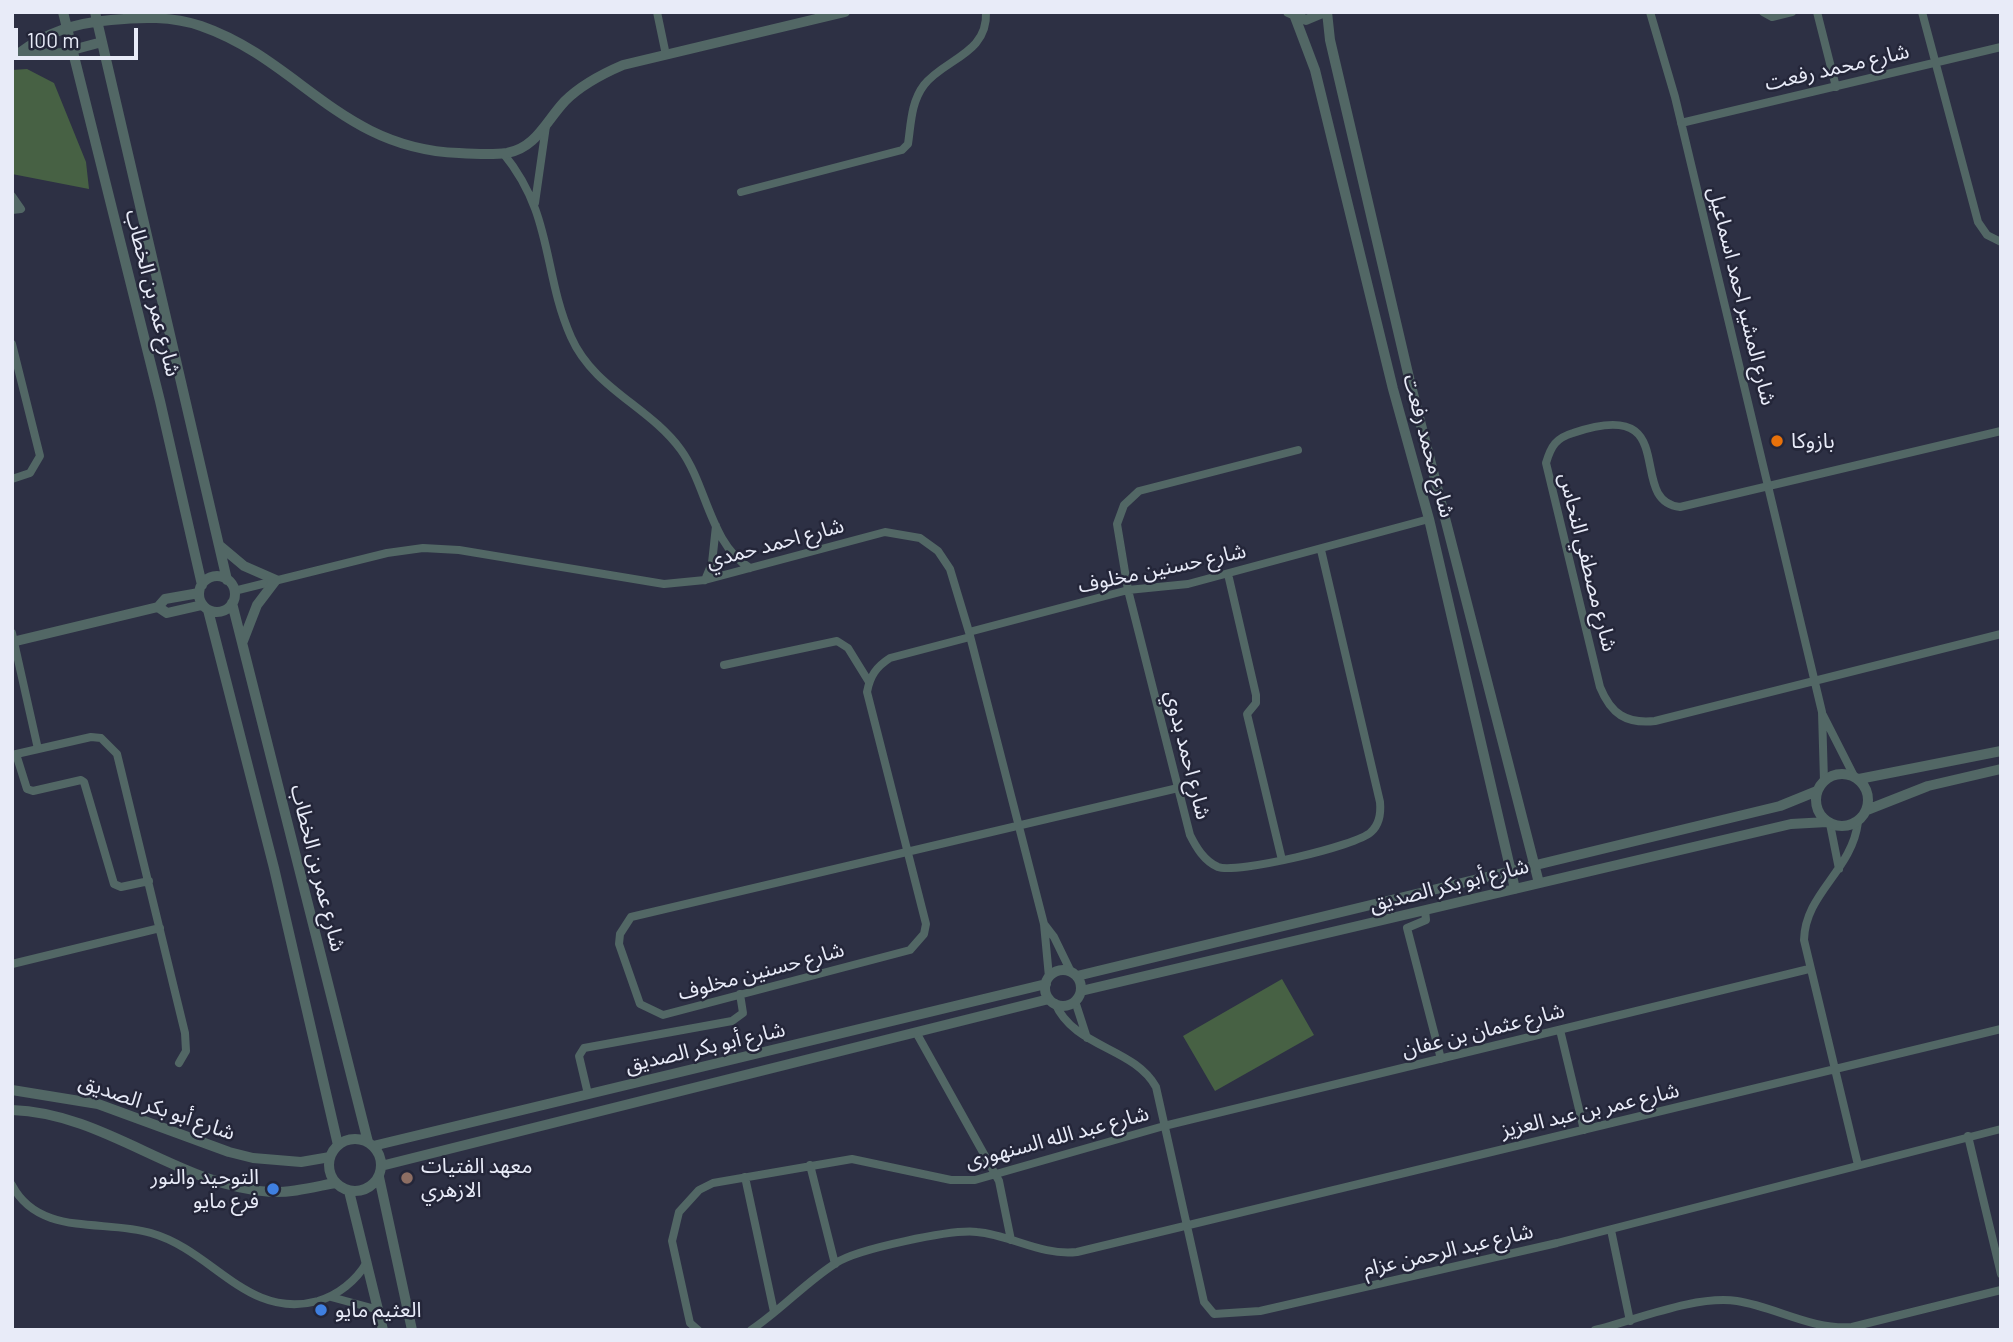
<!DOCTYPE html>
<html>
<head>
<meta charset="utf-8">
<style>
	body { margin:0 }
	#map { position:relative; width:2013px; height:1342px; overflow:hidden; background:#2d3044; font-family:Barlow,sans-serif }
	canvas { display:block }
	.frame { position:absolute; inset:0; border:14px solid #e8ebf8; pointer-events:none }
	.scale { position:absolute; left:14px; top:28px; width:124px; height:32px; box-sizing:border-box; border:4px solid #e8ebf8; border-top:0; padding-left:9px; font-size:21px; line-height:24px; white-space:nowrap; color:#e8ebf8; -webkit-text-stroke:5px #242639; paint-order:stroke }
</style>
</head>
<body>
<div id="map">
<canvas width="2013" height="1342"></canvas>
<div class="frame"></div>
<div class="scale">100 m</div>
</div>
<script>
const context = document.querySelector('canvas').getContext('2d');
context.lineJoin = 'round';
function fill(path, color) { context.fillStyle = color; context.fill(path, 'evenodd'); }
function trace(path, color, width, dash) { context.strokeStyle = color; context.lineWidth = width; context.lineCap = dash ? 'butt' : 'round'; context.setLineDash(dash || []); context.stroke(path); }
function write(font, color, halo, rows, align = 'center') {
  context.font = font + ' Barlow,"Noto Sans Arabic",sans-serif'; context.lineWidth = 5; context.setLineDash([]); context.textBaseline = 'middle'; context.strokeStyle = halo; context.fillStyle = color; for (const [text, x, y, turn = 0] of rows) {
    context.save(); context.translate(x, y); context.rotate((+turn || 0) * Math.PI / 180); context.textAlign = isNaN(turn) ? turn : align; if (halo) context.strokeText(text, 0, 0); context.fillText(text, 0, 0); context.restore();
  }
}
const green = new Path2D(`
	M 27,69 L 54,83 L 86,162 L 89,189 L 12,174 L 12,70 Z
	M 1282,979 L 1314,1035 L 1215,1091 L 1183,1036 Z`);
const minor = new Path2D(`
	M 657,12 L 666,55
	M 1650,12 L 1675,97 L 1822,712 L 1824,781
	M 1763,12 L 1772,17 L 1792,12
	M 1817,12 L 1836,87
	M 1922,12 L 1978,222 L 1987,235 L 2001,242
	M 1681,123 L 2001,47
	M 503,153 C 554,215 542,271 571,337 C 594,389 649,406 681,450 C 707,486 710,544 750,568
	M 741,192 L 902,150 L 908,144 C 911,124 911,102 924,85 C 944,59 988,54 986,12
	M 12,196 L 21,209 L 12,210
	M 535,203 L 546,126
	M 12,344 L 40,456 L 30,473 L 12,479
	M 2001,431 L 1680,507 C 1624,501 1685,395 1573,433 C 1556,438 1551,446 1546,463 L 1600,687 C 1611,714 1626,724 1655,721 L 2001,634
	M 1298,450 L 1139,491 L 1124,505 L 1117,524 L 1128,590 L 1190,835 C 1196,847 1204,861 1218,867 C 1236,874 1357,846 1371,832 C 1380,824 1381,813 1380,802 L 1321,550
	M 1228,574 L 1256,695 L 1256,703 L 1247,714 L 1282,860
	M 705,580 L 712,563 L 716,526
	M 234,591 L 387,553 L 423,548 L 459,550 L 664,584 L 705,580 L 885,532 L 920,538 L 938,551 L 950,569 L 969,632 L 1044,924 L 1049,977
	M 969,632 L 1128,590 L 1188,584 L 1429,519
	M 12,633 L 38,749
	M 970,637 L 890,658 C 876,667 870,676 867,692 L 926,924 L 924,934 L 910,950 L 663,1015 L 640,1004 L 619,944 L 620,934 L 631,917 L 1178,788
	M 724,665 L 837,641 L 848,648 L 869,682
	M 1823,715 L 1854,776
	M 16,754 L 27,789 L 33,791 L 81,780 L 84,782 L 114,884 L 121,887 L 149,881
	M 12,755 L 91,737 L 101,738 L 117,754 L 185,1033 L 186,1051 L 179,1063
	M 1858,822 C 1852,871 1805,893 1804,940 L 1858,1165
	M 1830,824 L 1839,869
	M 1425,910 L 1426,920 L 1407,928 L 1441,1059
	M 1044,924 L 1054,937 L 1071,972
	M 12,964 L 160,928
	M 1075,1001 L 1087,1038
	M 1055,1003 C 1074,1048 1134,1047 1156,1087 L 1204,1302 L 1214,1314 L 1260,1311 L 1557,1243 L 2001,1129
	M 1560,1030 L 1584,1130
	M 917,1034 L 999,1181 L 1011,1240
	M 588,1094 L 579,1056 L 584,1048 L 732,1021 L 743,1013 L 740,994
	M 1968,1136 L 2001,1274
	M 810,1165 L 835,1264
	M 745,1177 L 774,1312
	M 12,1185 C 39,1237 104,1219 151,1233 C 214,1251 247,1320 318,1301 C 338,1295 356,1281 367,1262
	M 1611,1230 L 1630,1321
	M 331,1297 L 379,1310
	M 698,1330 L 690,1323 L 672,1241 L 679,1212 L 699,1190 L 713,1183 L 852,1159 L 951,1180 L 975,1180 L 1164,1126 L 1809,969
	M 751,1330 C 781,1310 806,1282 836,1263 C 857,1249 952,1229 977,1232 C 1011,1235 1041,1256 1077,1252 L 2001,1029
	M 1595,1330 C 1636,1320 1695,1295 1737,1301 C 1776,1307 1811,1330 1852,1327 L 2001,1290`);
const tertiary = new Path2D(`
	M 63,12 L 160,401 L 202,585
	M 95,12 L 227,580
	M 1288,12 L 1306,20 L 1325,12
	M 1327,12 L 1330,40 L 1410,382 L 1539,883
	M 1295,17 L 1315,70 L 1393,389 L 1429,519 L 1515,889
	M 18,54 C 46,32 76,23 111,20 C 141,17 172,16 201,26 C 299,60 341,149 459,153 C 475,154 491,155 507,153 C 536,148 546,121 565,101 C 581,85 602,74 623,65 L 845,12
	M 18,54 L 61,53 L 102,42
	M 219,545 L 244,566 L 276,580 L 257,605 L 243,641
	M199 594a18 18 0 1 1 36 0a18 18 0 1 1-36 0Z
	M 232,603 L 368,1142
	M 158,607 L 167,613 L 202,605
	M 208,610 L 274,868 L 338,1145
	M 12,642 L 158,607 L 165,599 L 199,593
	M1816 800a26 26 0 1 1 52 0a26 26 0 1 1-52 0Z
	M 1859,779 L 2001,751
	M 1867,810 L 1928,786 L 2001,769
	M1045 988a18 18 0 1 1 36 0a18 18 0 1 1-36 0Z
	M 1077,976 L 1780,806 L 1817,791
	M 1081,991 L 1791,824 L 1827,822
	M 12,1090 L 98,1104 L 229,1152 L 253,1158 L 301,1162 L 330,1157
	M 12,1110 C 106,1113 178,1186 271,1192 C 292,1193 314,1187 335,1183
	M329 1165a26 26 0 1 1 52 0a26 26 0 1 1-52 0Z
	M 373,1146 L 1046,984
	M 381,1166 L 1049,999
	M 379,1177 L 412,1330
	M 349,1191 L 383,1330`);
const markers = [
	[1777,441,7,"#e8710a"],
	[407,1178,7,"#8d6e63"],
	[273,1189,7,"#3f7fe0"],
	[321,1310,7,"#3f7fe0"]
];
const streetNames = [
	["شارع محمد رفعت",1837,67,-13],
	["شارع عمر بن الخطاب",153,293,76],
	["شارع المشير احمد اسماعيل",1742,296,76],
	["شارع محمد رفعت",1429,446,75],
	["شارع احمد حمدي",775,543,-15],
	["شارع مصطفي النحاس",1588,562,76],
	["شارع حسنين مخلوف",1162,568,-12],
	["شارع احمد بدوي",1188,755,76],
	["شارع عمر بن الخطاب",318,868,76],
	["شارع أبو بكر الصديق",1449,885,-14],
	["شارع حسنين مخلوف",761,971,-15],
	["شارع عثمان بن عفان",1483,1030,-14],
	["شارع أبو بكر الصديق",705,1047,-13],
	["شارع أبو بكر الصديق",157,1107,19],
	["شارع عمر بن عبد العزيز",1590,1110,-13],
	["شارع عبد الله السنهورى",1057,1137,-15],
	["شارع عبد الرحمن عزام",1448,1250,-13]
];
const poiNames = [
	["بازوكا",1791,441],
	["معهد الفتيات",421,1166],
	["الازهري",421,1190],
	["التوحيد والنور",259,1177,"right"],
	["فرع مايو",259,1201,"right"],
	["العثيم مايو",335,1310]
];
fill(green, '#476144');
trace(minor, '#526765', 8);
trace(tertiary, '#526765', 10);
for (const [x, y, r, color] of markers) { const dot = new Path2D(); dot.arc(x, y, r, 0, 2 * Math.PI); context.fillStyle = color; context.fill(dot); trace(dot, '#242639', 2.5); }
write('21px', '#e8ebf8', '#242639', streetNames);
write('21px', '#e8ebf8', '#242639', poiNames, 'left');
</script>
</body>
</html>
